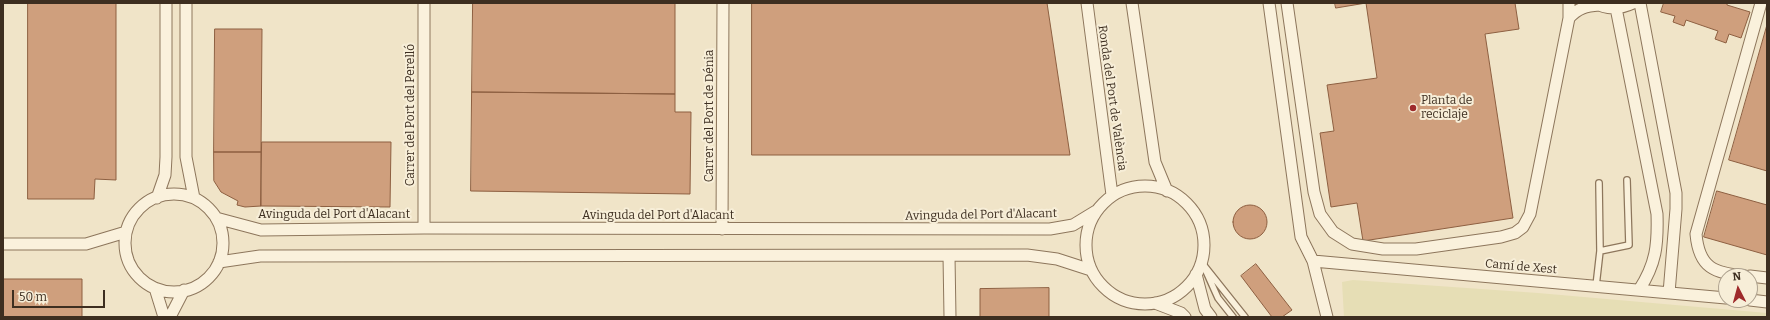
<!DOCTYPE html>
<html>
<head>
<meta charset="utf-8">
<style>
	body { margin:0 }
	#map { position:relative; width:1770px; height:320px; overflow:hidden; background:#f0e4c8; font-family:Bitter,serif }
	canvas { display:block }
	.frame { position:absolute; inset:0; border:4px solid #3d2e20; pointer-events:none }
	.north { position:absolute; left:1718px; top:268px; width:40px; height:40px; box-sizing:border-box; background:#f7eed8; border:1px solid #ada18e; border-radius:50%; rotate:354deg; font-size:11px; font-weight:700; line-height:16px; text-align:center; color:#3d2e20 }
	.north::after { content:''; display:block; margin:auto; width:14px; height:18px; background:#9e2a2b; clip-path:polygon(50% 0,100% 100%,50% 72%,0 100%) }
	.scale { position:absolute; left:12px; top:290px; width:93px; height:18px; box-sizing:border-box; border:2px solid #3d2e20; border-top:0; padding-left:5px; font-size:12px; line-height:14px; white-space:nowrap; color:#3d2e20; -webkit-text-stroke:3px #f7eed8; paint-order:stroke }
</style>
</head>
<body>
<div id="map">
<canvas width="1770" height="320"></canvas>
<div class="frame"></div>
<div class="north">N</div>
<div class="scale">50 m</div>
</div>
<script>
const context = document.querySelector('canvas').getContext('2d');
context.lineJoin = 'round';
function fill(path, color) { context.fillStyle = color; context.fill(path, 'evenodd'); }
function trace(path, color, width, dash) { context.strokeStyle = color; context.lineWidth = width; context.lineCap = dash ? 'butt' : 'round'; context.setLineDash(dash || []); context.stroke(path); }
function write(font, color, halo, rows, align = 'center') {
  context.font = font + ' Bitter,serif'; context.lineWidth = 4; context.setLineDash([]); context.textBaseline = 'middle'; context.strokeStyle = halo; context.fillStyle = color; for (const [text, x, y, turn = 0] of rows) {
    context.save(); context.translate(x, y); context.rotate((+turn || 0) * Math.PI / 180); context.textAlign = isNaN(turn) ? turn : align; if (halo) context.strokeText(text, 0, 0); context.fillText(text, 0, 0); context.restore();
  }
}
const farmland = new Path2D(`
	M 1353,280 L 1538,293 L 1767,313 L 1767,317 L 1344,317 L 1342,282 Z`);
const building = new Path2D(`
	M 28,3 L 116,3 L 116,180 L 95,179 L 94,199 L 28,199 Z
	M 473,3 L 675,3 L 675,94 L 472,92 Z
	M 752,3 L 1047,3 L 1070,155 L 752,155 Z
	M 1335,3 L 1515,3 L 1519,29 L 1485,34 L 1513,218 L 1363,241 L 1357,203 L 1331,207 L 1320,133 L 1334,131 L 1327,85 L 1377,78 L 1366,3 L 1336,8 Z
	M 1664,3 L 1727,3 L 1727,5 L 1750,12 L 1741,38 L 1729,34 L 1726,43 L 1715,39 L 1718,31 L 1686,20 L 1684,26 L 1673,22 L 1675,16 L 1661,12 Z
	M 1767,25 L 1767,171 L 1729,160 Z
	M 215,29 L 262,29 L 261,152 L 214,152 Z
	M 472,92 L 675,94 L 675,112 L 691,112 L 690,194 L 471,191 Z
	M 262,142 L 391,142 L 390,207 L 261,206 Z
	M 214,152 L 261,152 L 261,206 L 245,207 L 237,205 L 238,201 L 221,192 L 214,181 Z
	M 1717,191 L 1767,205 L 1767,255 L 1704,237 Z
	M1233 222a17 17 0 1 1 34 0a17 17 0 1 1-34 0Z
	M 1256,264 L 1292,310 L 1282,317 L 1272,317 L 1241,276 Z
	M 3,279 L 82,279 L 82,317 L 3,317 Z
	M 1049,288 L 1049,317 L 980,317 L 980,289 Z`);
const service = new Path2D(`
	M 1600,251 L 1629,245 L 1627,180
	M 1202,263 L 1245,317
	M 1205,269 L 1218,298 L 1233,317
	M 1596,286 L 1600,251 L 1599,183`);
const minor = new Path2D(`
	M 186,3 L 186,157 L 194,198
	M 1087,3 L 1112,195
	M 1132,3 L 1155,162 L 1167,191
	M 1269,3 L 1301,237 L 1313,261 L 1327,317
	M 1287,3 L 1314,192 L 1320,214 L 1333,232 L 1352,244 L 1383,249 L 1416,249 L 1501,237 L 1515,233 L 1523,227 L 1530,214 L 1569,18 L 1569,3
	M 1595,3 C 1607,10 1620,9 1633,3
	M 1640,3 L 1676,193 L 1676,209 L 1669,293
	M 1616,8 L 1657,214 C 1658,245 1656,264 1639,290
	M 1569,18 C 1578,8 1586,6 1599,5
	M1086 245a59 59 0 1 1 118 0a59 59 0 1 1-118 0Z
	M125 243a49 49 0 1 1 98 0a49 49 0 1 1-98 0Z
	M 157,198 L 165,175 L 166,157 L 166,3
	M 216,218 L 261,230 L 424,228 L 1050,229 L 1073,225 L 1096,211
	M 424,228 L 424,3
	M 722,229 L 723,3
	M 3,244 L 86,244 L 126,232
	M 949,256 L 950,317
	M 1313,261 L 1726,298
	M 219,262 L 260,256 L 1027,255 L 1057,259 L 1091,270
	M 1196,274 L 1205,309 L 1211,317
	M 1745,276 C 1714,273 1699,268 1696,234 L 1761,3
	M 1750,276 L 1767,278
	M 155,288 L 164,317
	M 1750,300 L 1767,302
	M 1155,303 L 1181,313 L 1185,317
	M 170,317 L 184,290`);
const markers = [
	[1413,108,4,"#9e2a2b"]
];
const streetNames = [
	["Ronda del Port de València",1112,98,82],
	["Carrer del Port del Perelló",411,115,-90],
	["Carrer del Port de Dénia",710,116,-90],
	["Avinguda del Port d'Alacant",334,215],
	["Avinguda del Port d'Alacant",981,215,-1],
	["Avinguda del Port d'Alacant",658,216],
	["Camí de Xest",1521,267,5]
];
const poiNames = [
	["Planta de",1421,101],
	["reciclaje",1421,115]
];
fill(farmland, '#e6deb5');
fill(building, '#cf9f7d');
trace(building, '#8d5f41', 1);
trace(service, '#8d765c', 8);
trace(minor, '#8d765c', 13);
trace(service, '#faf1dc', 5.5);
trace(minor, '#faf1dc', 11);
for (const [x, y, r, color] of markers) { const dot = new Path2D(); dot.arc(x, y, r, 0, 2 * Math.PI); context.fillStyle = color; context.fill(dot); trace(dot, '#f7eed8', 1.5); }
write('12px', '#3d2e20', '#f7eed8', streetNames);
write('12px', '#3d2e20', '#f7eed8', poiNames, 'left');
</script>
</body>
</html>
